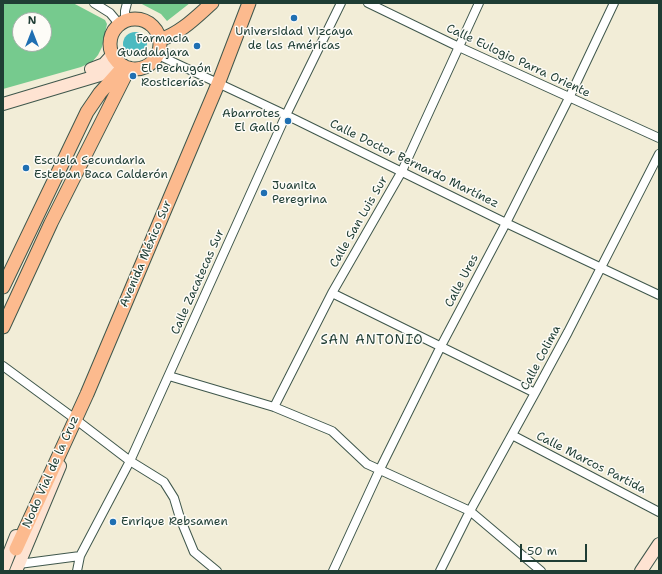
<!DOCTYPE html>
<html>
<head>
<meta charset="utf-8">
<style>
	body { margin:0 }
	#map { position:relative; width:662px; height:574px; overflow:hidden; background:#f2edd7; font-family:"Shantell Sans",sans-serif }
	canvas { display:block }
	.frame { position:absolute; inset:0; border:4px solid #1f3d34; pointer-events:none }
	.north { position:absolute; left:12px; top:12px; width:40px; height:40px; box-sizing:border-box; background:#fdfcf7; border:1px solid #a4b0a9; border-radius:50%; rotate:0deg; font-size:11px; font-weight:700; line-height:16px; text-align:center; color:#1f3d34 }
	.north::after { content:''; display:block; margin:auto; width:14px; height:18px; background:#1f6fb2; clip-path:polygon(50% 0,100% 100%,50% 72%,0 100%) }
	.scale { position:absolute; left:520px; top:544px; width:67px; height:18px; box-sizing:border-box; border:2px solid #1f3d34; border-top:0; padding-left:5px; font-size:12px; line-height:14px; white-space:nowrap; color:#1f3d34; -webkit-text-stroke:3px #fdfcf7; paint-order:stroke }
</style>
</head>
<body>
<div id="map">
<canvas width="662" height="574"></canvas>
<div class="frame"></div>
<div class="north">N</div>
<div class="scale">50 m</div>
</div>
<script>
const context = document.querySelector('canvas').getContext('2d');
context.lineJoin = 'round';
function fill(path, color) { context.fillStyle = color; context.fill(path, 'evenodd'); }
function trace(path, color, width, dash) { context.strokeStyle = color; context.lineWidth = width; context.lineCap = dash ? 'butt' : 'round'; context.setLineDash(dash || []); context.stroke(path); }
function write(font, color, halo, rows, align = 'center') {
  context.font = font + ' "Shantell Sans",sans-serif'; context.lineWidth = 3; context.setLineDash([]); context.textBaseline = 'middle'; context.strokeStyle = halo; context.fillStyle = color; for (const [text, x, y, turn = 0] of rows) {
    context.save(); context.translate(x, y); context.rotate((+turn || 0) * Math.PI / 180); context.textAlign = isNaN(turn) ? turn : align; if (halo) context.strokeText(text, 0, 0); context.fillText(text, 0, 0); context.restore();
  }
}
const green = new Path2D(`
	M 3,3 L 73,3 L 105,20 L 107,24 L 102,47 L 98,55 L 92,62 L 81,67 L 3,89 ZM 20,20 L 44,20 L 44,44 L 20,44 Z
	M 140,3 L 190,3 L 167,21 L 161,14 Z`);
const water = new Path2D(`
	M123 44a12 12 0 1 1 24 0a12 12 0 1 1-24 0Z`);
const minor = new Path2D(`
	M 94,3 L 110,13 L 120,25
	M 368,3 L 459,47 L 659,138
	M 125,22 L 125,11 L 127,3
	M 158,55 L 286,115 L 506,223 L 659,295
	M 332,293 L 535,393
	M 3,366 L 71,416
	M 169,376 L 274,407 L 332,431 L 367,464 L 470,511 L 541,571
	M 274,407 L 332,293 L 402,171 L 479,3
	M 79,422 L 130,461 L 164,482 L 174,498 L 180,518 L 194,552 L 217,571
	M 512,435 L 659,512
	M 19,564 L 80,556
	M 77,571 L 80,556 L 130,461 L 286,115 L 341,3
	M 333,571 L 380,469 L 441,346 L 506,223 L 569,98 L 614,3
	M 440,571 L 470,511 L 535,393 L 568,332 L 659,154`);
const secondary = new Path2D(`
	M 91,69 L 104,64 L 113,54
	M 3,104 L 100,75 L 119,62
	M 3,569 L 16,536
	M 16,571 L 60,466
	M 641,571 L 659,544`);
const primary = new Path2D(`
	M110 44a25 25 0 1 1 50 0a25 25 0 1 1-50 0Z
	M 160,40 C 182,32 195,18 212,3
	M 3,287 L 87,112 L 100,93 L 124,66
	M 3,327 L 51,223 L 129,68
	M 16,549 L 87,394 L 218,84 L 249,3`);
const markers = [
	[294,18,4,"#1f6fb2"],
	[197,46,4,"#1f6fb2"],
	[133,76,4,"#1f6fb2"],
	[288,121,4,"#1f6fb2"],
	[26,168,4,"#1f6fb2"],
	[264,193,4,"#1f6fb2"],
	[113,522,4,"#1f6fb2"]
];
const poiNames = [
	["Universidad Vizcaya",294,32,"center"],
	["de las Américas",294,46,"center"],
	["Farmacia",189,39,"right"],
	["Guadalajara",189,53,"right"],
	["El Pechugón",141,69],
	["Rosticerías",141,83],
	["Abarrotes",280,114,"right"],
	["El Gallo",280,128,"right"],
	["Escuela Secundaria",34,161],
	["Esteban Baca Calderón",34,175],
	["Juanita",272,186],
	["Peregrina",272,200],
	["Enrique Rebsamen",121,522]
];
const streetNames = [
	["Calle Eulogio Parra Oriente",518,61,25],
	["Calle Doctor Bernardo Martínez",414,164,26],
	["Calle San Luis Sur",359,222,-60],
	["Avenida México Sur",146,254,-67],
	["Calle Ures",462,281,-62],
	["Calle Zacatecas Sur",198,282,-66],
	["Calle Colima",541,358,-62],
	["Calle Marcos Partida",591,463,27],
	["Nodo Vial de la Cruz",51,472,-66]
];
const neighbourhoodNames = [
	["SAN ANTONIO",372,341]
];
fill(green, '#76ca8e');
fill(water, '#4bbac0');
trace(minor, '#3f574c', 10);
trace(secondary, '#3f574c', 14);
trace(primary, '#3f574c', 15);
trace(minor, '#fff', 8);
trace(secondary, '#fee3d2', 12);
trace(primary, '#fcba8e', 13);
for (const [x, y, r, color] of markers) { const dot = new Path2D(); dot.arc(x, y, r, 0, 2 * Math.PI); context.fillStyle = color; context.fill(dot); trace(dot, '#fdfcf7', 1.5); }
write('12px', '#1f3d34', '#fdfcf7', poiNames, 'left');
write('12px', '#1f3d34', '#fdfcf7', streetNames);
context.letterSpacing = '1px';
write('13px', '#1f3d34', '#fdfcf7', neighbourhoodNames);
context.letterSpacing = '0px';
</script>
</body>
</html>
